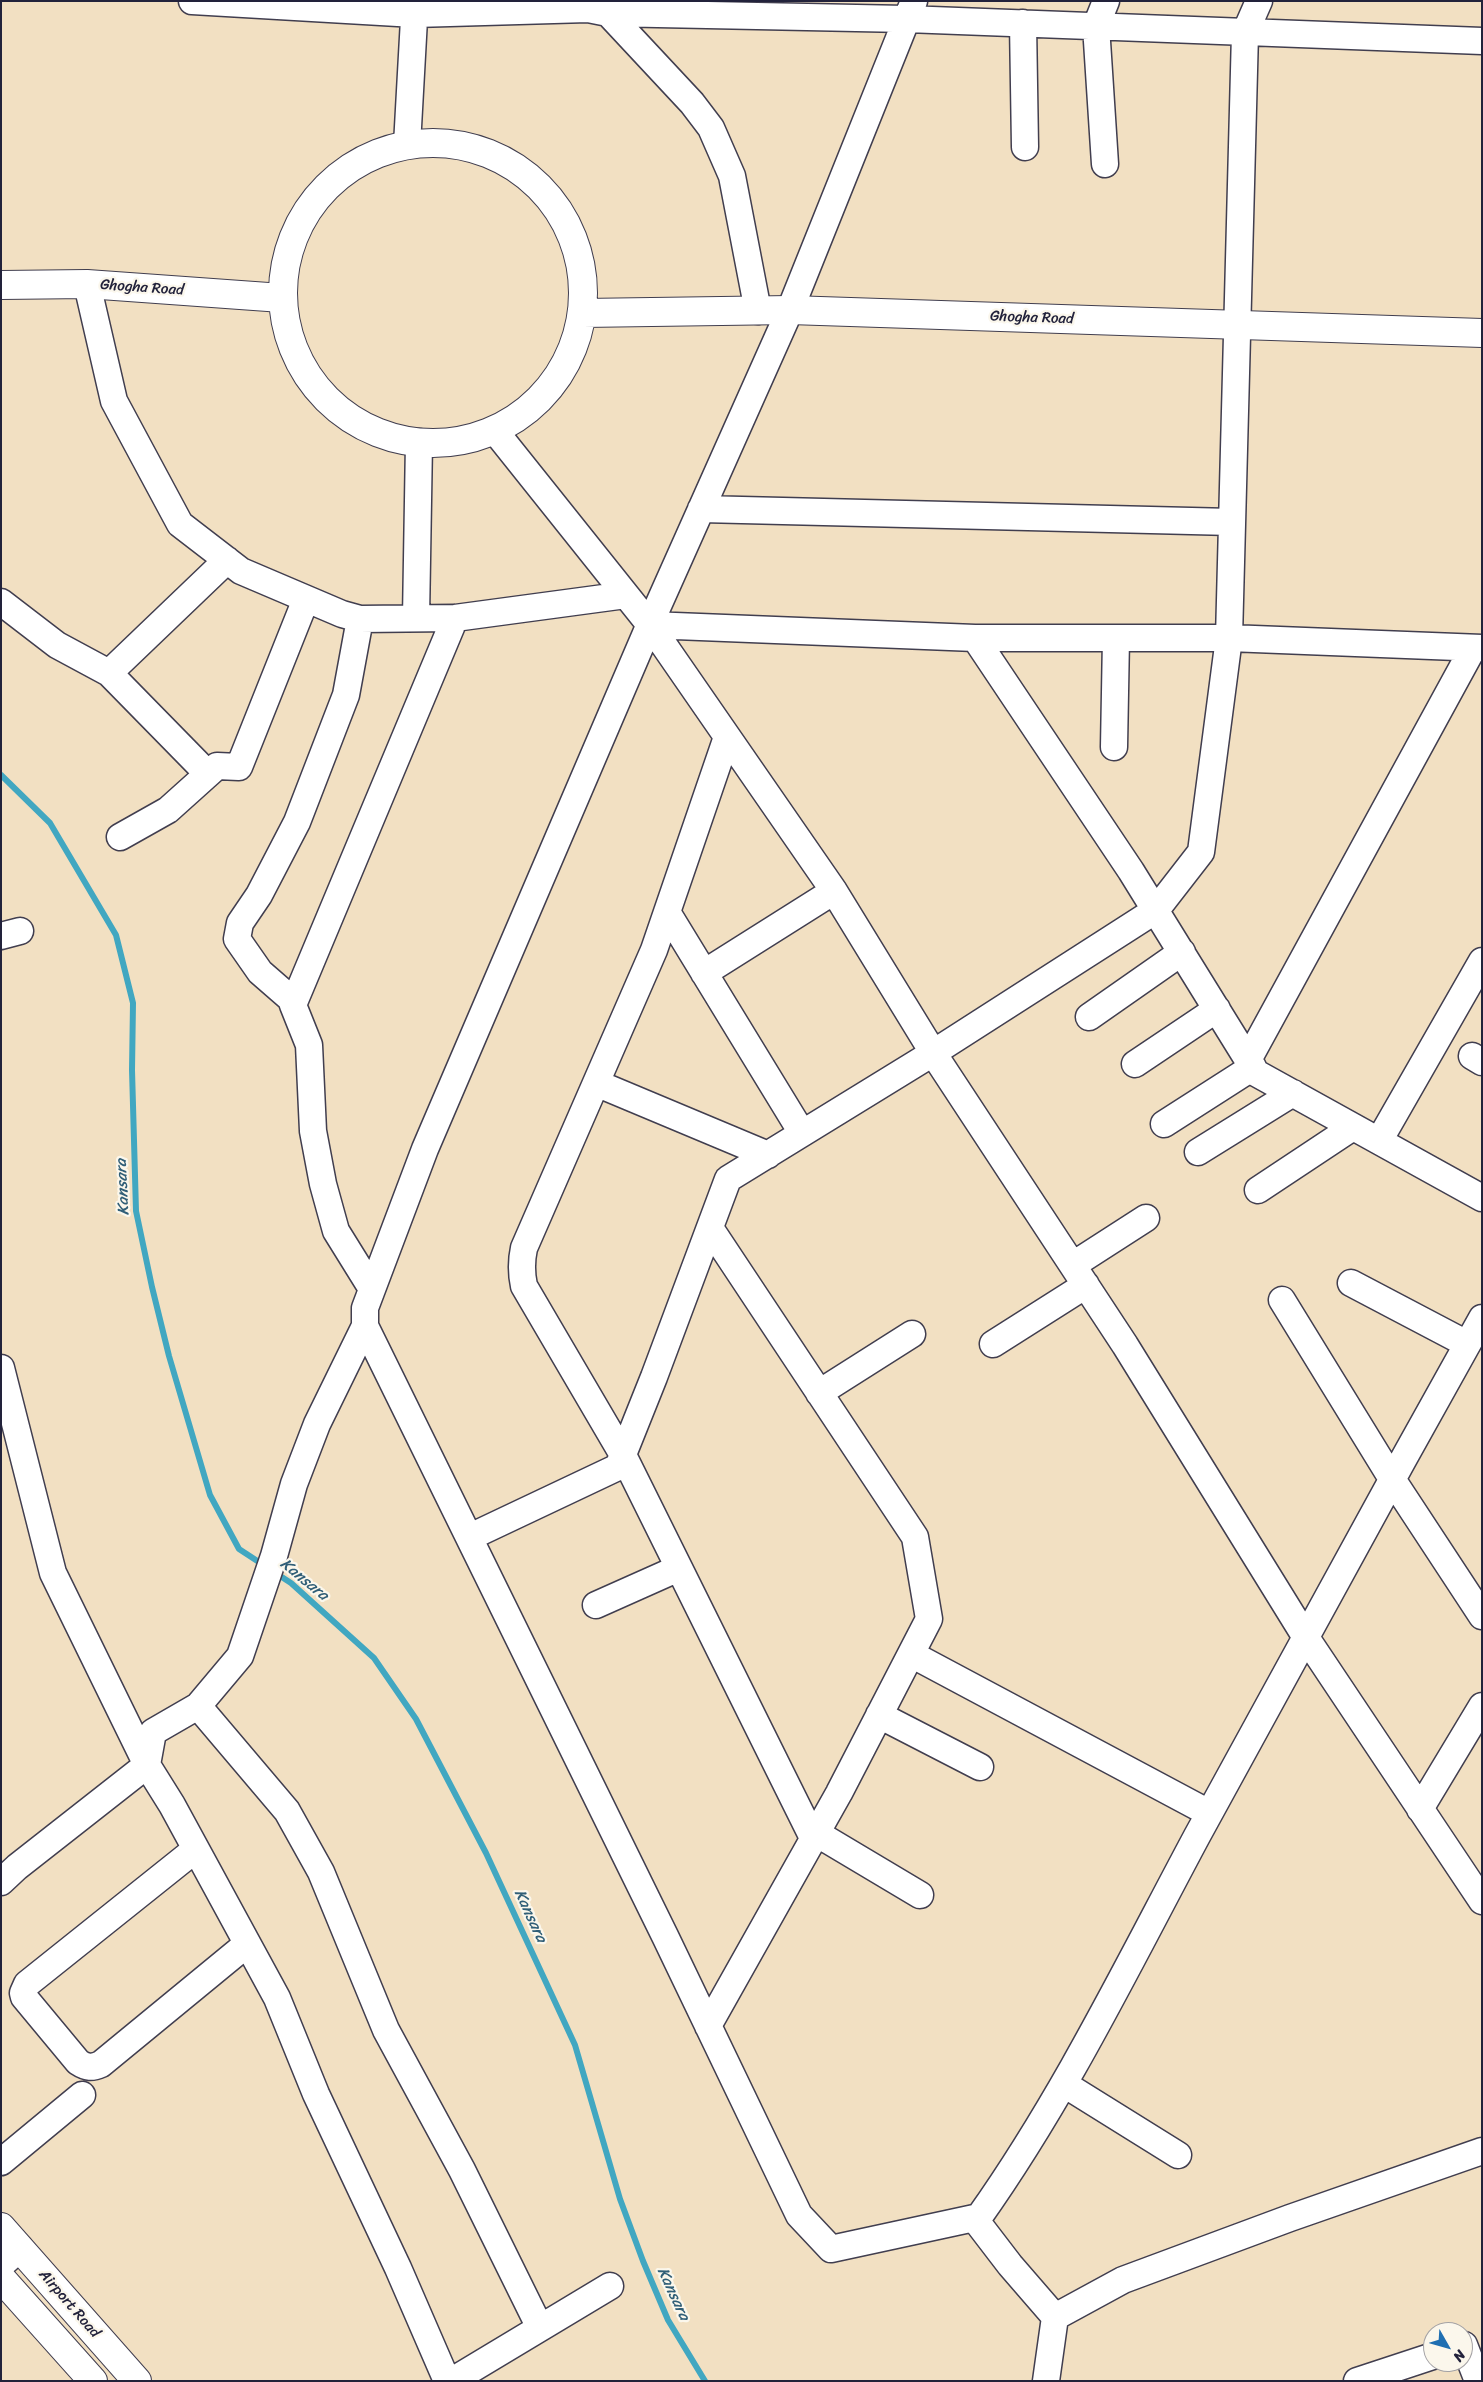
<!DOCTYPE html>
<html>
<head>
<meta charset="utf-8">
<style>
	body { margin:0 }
	#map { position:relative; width:1483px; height:2382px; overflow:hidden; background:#f2e0c2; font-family:Sriracha,sans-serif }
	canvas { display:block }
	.frame { position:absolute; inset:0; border:2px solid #22223b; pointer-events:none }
	.north { position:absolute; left:1423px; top:2322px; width:50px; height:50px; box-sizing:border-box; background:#fbf7ec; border:1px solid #a4a2a5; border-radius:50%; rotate:128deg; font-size:14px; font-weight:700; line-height:20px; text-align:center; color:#22223b }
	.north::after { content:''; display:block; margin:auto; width:18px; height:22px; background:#1f6fb2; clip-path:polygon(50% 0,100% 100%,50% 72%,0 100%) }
</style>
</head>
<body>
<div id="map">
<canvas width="1483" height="2382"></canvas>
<div class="frame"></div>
<div class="north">N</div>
</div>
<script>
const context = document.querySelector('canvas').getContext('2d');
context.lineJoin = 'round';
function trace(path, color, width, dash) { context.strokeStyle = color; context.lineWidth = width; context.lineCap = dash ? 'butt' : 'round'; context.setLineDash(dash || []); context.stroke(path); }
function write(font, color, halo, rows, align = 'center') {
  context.font = font + ' Sriracha,sans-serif'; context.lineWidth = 4.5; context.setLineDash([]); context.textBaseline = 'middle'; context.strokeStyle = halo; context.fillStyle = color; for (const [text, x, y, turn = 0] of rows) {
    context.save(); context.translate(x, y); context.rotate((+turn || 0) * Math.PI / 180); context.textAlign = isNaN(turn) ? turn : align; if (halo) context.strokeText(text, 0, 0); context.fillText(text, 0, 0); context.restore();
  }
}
const stream = new Path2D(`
	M 1,775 L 50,823 L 116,935 L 133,1003 L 132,1070 L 136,1211 L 152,1287 L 169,1356 L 210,1495 L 239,1549 L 265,1566
	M 274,1572 L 291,1583 L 374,1658 L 416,1719 L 486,1853 L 575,2045 L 620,2199 L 643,2261 L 668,2320 L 705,2381`);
const minor = new Path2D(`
	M 192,1 L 415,14 L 588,9 L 608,13 L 906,19 L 1482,41
	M 914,1 L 790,310 L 653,617 L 425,1149 L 365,1308 L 365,1326 L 665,1936 L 799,2215 L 831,2249 L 979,2217 C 1064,2097 1128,1965 1197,1836 C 1291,1662 1386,1490 1482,1318
	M 608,13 L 692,103 L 711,128 L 732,176 L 758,311
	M 1023,23 L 1025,147
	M 407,145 L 415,1
	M 1105,164 L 1096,26 L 1106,1
	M 87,284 L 114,401 L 180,524 L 241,571 L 342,614 L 360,619 L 346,695 L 297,822 L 259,895 L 240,923 L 237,939 L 260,972 L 291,999 L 293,1005 L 309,1045 L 313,1131 L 323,1184 L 336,1231 L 372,1289
	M 495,431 L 650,625 L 834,891 L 937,1059 L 1125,1345 L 1305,1636 L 1482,1901
	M 701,509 L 1232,522
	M 1,602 L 57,645 L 109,673 L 227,560
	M 416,618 L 419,442
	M 360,619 L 455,618 L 626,595
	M 650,625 L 975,638 L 1131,871 L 1256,1073 L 1482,1198
	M 975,638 L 1229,638 L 1245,33 L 1259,1
	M 109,673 L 208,774
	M 727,737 L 654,950 L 524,1248 C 521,1262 521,1272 524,1286 L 623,1455 L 813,1838
	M 1114,747 L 1116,638
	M 120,837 L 168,810 L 217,766 L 239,767 L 306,599
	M 667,912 L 802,1133
	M 1,936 L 20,931
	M 704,973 L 834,891
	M 293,1005 L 455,618
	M 1089,1017 L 1182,952
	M 1472,1056 L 1482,1062
	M 1248,1060 L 1473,648
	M 1135,1064 L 1217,1009
	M 596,1083 L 768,1155
	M 1164,1124 L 1253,1067
	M 1379,1141 L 1482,961
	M 1198,1152 L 1293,1093
	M 1258,1190 L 1353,1127
	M 1073,1265 L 1146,1218
	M 1351,1283 L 1467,1344
	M 1282,1300 L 1392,1479 L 1482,1616
	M 993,1344 L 1086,1285
	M 1,1368 L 53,1573 L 147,1765
	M 819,1393 L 912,1334
	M 470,1537 L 618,1467 L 654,1377 L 728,1179 L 933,1053 L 1156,910 L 1201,852 L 1229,638 L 1482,648
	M 596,1605 L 679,1568
	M 911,1654 L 1209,1813
	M 198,1706 L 287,1811 L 321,1872 L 386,2030 L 462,2170 L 540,2328
	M 879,1715 L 980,1767
	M 147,1765 L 153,1732 L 198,1706 L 240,1656 L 274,1556 L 294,1484 L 317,1424 L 365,1326
	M 1420,1809 L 1482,1706
	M 816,1833 L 920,1895
	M 196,1849 L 27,1984 L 23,1993 L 24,1997 L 78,2062 C 87,2068 92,2068 101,2064 L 247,1944
	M 1,1882 L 17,1867 L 147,1765 L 172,1805 L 277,1998 L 316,2094 L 398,2268 L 447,2381
	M 708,2026 L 839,1793 L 929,1619 L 915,1537 L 710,1228
	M 1064,2084 L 1178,2155
	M 1,2162 L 82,2095
	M 974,2218 L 1010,2265 L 1055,2317
	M 1,2265 L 20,2248
	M 1464,2345 L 1478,2381
	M 452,2381 L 610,2286
	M 1046,2381 L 1055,2317 L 1123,2280 L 1290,2218 L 1482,2151
	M 1357,2381 L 1433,2356`);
const major = new Path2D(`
	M283 293a150 150 0 1 1 300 0a150 150 0 1 1-300 0Z
	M 1,285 L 87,284 L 282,298
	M 583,313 L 790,310 L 1482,333`);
const highway = new Path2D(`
	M 1,2227 L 137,2381
	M 1,2278 L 93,2381`);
const streetNames = [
	["Ghogha Road",142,288,4],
	["Ghogha Road",1032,318,2],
	["Airport Road",69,2304,49]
];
const waterNames = [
	["Kansara",123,1187,-93],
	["Kansara",304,1580,39],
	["Kansara",530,1916,65],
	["Kansara",673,2294,65]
];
trace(stream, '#41a7c1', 6);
trace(minor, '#413e4f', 29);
trace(major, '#413e4f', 30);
trace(highway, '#413e4f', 30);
trace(minor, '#fff', 26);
trace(major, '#fff', 28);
trace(highway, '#fff', 28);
write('15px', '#22223b', '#fbf7ec', streetNames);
write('italic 16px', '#305e77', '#fbf7ec', waterNames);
</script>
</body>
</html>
